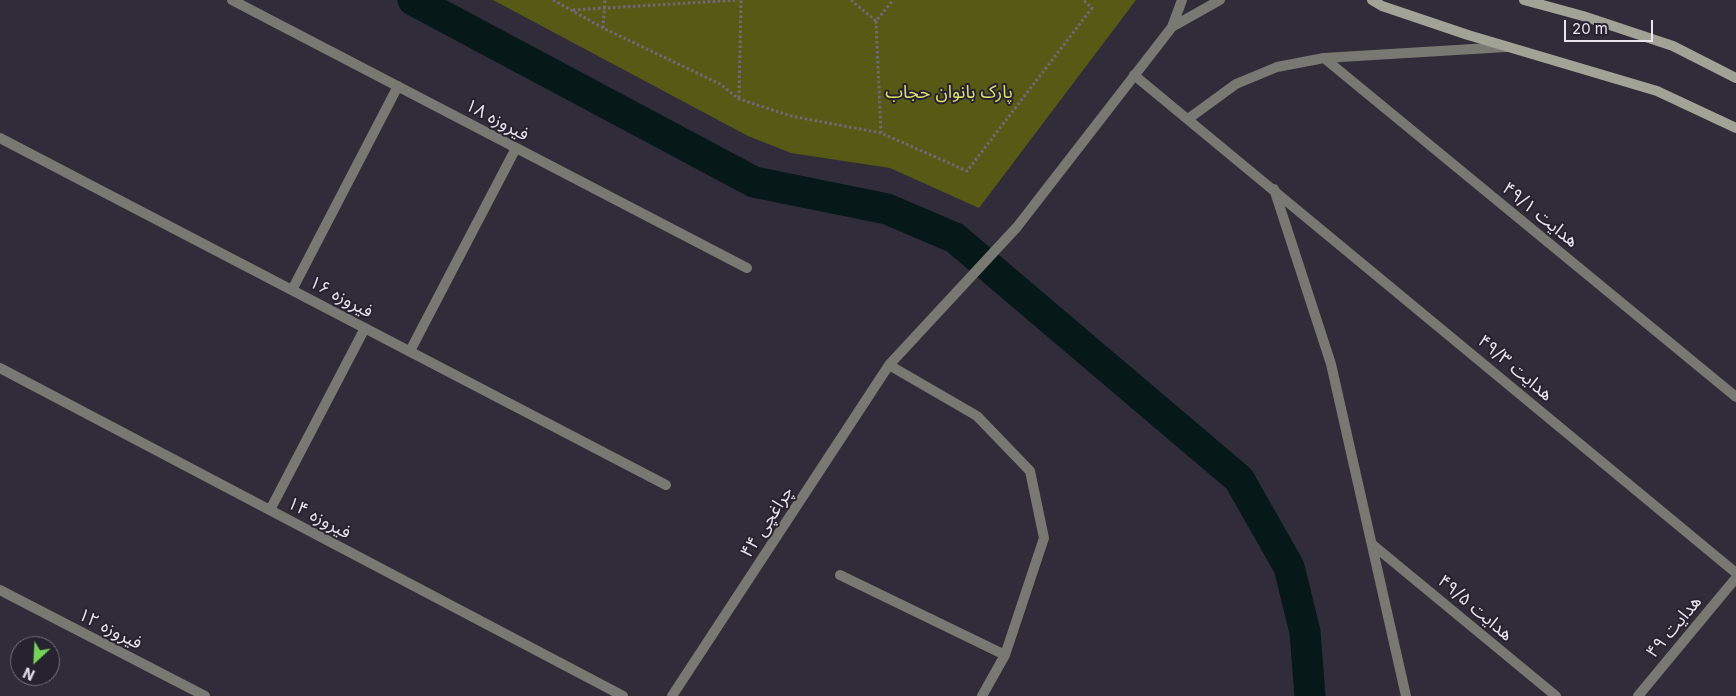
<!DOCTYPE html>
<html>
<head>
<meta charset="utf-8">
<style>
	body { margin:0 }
	#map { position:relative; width:1736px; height:696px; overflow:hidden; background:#312c39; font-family:Inter,sans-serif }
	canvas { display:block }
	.north { position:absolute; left:10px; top:636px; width:50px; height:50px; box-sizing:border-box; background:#27222f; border:1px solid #75707b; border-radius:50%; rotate:205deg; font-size:14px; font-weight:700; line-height:20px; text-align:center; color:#e9e5ee }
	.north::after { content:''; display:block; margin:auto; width:18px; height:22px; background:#75d25b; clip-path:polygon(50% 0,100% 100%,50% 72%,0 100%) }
	.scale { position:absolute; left:1564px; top:20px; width:89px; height:22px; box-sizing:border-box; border:2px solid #e9e5ee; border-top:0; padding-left:6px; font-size:15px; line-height:18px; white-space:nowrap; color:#e9e5ee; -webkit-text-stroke:4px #27222f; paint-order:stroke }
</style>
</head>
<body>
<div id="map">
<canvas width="1736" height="696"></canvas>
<div class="north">N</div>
<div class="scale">20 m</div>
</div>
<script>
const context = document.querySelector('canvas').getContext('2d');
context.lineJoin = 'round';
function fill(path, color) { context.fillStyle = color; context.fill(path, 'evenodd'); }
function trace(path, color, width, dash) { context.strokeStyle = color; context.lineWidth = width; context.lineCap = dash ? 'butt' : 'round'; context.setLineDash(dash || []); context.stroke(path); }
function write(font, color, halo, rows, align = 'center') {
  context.font = font + ' Inter,"Noto Sans Arabic",sans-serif'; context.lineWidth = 4; context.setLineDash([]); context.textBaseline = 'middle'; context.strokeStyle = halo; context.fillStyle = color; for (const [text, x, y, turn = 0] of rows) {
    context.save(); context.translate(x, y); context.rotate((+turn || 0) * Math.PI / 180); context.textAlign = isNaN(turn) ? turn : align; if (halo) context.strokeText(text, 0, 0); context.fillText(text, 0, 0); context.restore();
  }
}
const green = new Path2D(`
	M 493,0 L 1136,0 L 979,208 L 890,168 L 791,153 L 748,136 Z`);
const canal = new Path2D(`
	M 413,0 L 754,182 L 887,209 L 955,238 L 1239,479 L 1289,567 L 1305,632 L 1310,696`);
const path = new Path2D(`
	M 553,0 L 603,28 L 720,84 L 739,99 L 791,116 L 881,133 L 967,171 L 1092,8 L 1083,0
	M 851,0 L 876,21 L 893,0
	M 573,10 L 738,0
	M 876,21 L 881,133
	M 603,28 L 605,0
	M 739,98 L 741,0`);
const minor = new Path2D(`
	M 232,0 L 747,268
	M 1172,27 L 1220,0
	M 1324,58 L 1736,397
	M 1134,75 L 1736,573
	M 1188,119 L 1236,84 L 1277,67 L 1324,58 L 1506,47
	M 0,138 L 666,485
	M 1274,189 L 1331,364 L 1406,696
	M 292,290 L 398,86
	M 410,351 L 516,148
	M 889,365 L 977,416 L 1030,471 L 1044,538 L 1005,655 L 982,696
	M 0,368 L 623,696
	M 270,510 L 365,328
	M 1373,545 L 1556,696
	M 840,575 L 1005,655
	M 0,590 L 205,696
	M 672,696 L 889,365 L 1017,227 L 1172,27 L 1182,0
	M 1638,696 L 1736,578`);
const secondary = new Path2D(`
	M 1372,0 L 1382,6 L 1468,35 L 1657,91 L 1736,128
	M 1524,0 L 1583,16 L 1673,46 L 1736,78`);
const parkNames = [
	["پارک بانوان حجاب",949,93]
];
const streetNames = [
	["فیروزه ۱۸",497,120,28],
	["هدایت ۴۹/۱",1540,215,39],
	["فیروزه ۱۶",341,297,28],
	["هدایت ۴۹/۳",1515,368,40],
	["فیروزه ۱۴",319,518,28],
	["چراغچی ۴۴",767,522,-57],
	["هدایت ۴۹/۵",1475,608,40],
	["هدایت ۴۹",1674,627,-50],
	["فیروزه ۱۲",110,629,27]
];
fill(green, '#575a14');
trace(canal, '#071819', 31);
trace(path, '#6f6a76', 3, [2.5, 2.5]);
trace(minor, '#787972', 10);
trace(secondary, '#a2a397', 10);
write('18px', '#dde26a', '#27222f', parkNames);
write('18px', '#e9e5ee', '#27222f', streetNames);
</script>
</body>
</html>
